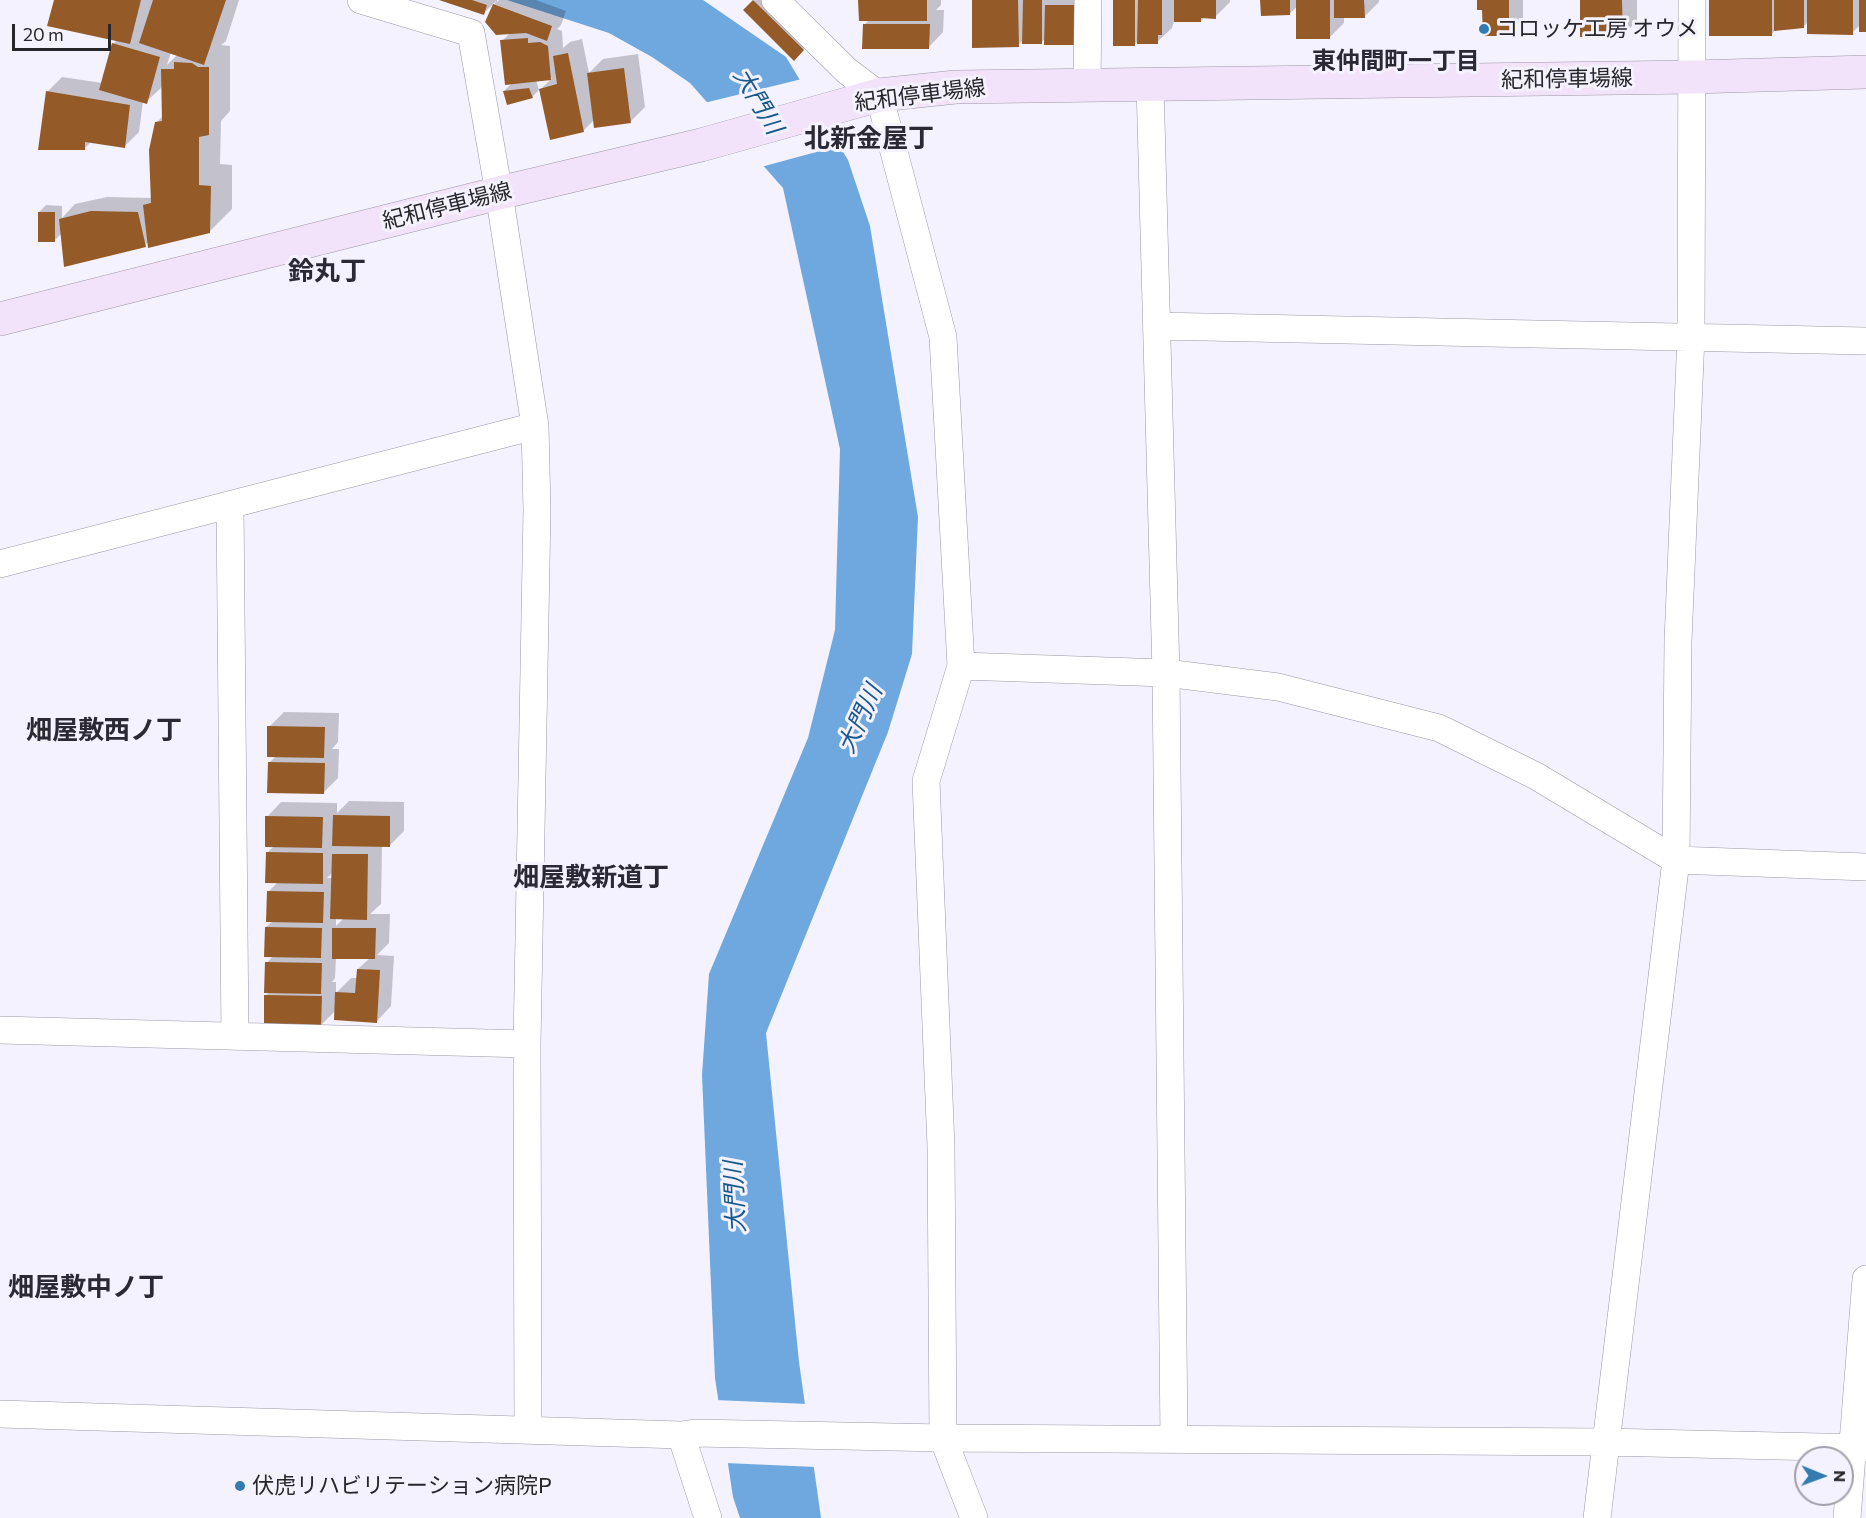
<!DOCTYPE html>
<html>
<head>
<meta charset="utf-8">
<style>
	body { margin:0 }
	#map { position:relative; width:1866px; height:1518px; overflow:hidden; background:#f4f2fe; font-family:Commissioner,sans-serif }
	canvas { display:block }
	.north { position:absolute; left:1794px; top:1446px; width:60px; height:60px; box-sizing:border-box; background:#f4f2fe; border:2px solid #a2a0aa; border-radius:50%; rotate:91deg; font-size:16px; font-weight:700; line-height:24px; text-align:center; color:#27262b }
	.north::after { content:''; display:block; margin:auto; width:21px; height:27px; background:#347baf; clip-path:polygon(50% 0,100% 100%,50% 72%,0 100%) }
	.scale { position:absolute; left:12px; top:24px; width:99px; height:27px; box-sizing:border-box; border:3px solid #27262b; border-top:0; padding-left:8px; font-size:18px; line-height:21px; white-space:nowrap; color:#27262b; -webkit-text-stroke:4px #f4f2fe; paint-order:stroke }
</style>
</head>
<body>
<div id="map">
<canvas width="1866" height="1518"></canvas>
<div class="north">N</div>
<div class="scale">20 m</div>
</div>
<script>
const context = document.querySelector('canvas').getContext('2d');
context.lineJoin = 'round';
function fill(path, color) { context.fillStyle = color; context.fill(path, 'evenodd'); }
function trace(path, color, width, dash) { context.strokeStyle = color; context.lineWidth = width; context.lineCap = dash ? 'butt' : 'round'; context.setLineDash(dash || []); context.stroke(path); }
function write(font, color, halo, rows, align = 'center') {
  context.font = font + ' Commissioner,"Noto Sans JP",sans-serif'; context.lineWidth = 6; context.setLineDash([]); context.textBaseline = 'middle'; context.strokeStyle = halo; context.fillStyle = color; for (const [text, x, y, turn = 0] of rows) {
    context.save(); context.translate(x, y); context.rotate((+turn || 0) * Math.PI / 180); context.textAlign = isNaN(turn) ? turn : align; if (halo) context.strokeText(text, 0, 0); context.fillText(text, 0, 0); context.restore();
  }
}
const water = new Path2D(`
	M 507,0 L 703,0 L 786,57 L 848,160 L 870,226 L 918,517 L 912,654 L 888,732 L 766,1033 L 799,1362 L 821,1518 L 740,1518 L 733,1497 L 715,1378 L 702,1075 L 709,974 L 808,738 L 835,630 L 840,449 L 783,188 L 690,83 L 652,57 L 609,33 Z`);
const pier = new Path2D(`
	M 802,79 L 842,145 L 761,167 L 704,103 Z
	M 715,1400 L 808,1404 L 816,1467 L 725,1463 Z`);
const shadow = new Path2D(`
	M 56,0 L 239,0 L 226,41 L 221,45 L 230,46 L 230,111 L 221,121 L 220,164 L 232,165 L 232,209 L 210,231 L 149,241 L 145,245 L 62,233 L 55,240 L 39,212 L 46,205 L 62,206 L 62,218 L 75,204 L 107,197 L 152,198 L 156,123 L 163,116 L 163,86 L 146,102 L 143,101 L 139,132 L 125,146 L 92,141 L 84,149 L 40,148 L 48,91 L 62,77 L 102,83 L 114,43 L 117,40 ZM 171,52 L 178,54 L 167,65 Z
	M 442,0 L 497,0 L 497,2 L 499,0 L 536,0 L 566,11 L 561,25 L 557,29 L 562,31 L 563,48 L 570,42 L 582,39 L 589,73 L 603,59 L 638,54 L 645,107 L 630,122 L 594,120 L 584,130 L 551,138 L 541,89 L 552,78 L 536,80 L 539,90 L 532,97 L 504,91 L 513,82 L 502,41 L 510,33 L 487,22 L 496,1 L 483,14 Z
	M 755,0 L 768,0 L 810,42 L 794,59 L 745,10 Z
	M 861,0 L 941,0 L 941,5 L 936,10 L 944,10 L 943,32 L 929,47 L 864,25 L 870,19 Z
	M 973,0 L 1081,0 L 1041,43 L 1024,39 L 1018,45 Z
	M 1115,0 L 1230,0 L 1230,2 L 1215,17 L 1205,17 L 1201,21 L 1174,21 L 1172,28 L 1157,42 L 1139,40 L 1134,45 Z
	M 1262,0 L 1379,0 L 1379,2 L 1364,17 L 1344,17 L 1344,23 L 1329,38 L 1298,6 L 1289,14 Z
	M 1478,0 L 1523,0 L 1523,19 L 1508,34 Z
	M 1582,0 L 1637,0 L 1637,21 L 1622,36 Z
	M 1711,0 L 1866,0 L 1866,30 L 1861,24 L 1852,33 L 1808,22 L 1803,27 L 1776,29 L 1771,35 Z
	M 284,712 L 339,713 L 338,742 L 332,749 L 339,749 L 338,778 L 324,792 L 269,763 L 276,756 L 269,727 Z
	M 349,801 L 404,802 L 404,831 L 389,846 L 382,846 L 381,904 L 370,914 L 390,914 L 389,943 L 377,955 L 394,956 L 391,1006 L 377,1021 L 336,1010 L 321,1025 L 266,995 L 270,992 L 267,963 L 273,956 L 266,927 L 273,921 L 268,892 L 278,882 L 267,853 L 274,846 L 267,817 L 281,802 L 337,803 L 337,813 ZM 333,872 L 333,878 L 327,878 ZM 336,918 L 344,918 L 336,926 ZM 336,957 L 370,958 L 358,969 L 358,978 L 351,978 L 336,993 L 336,982 L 332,982 L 335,978 Z`);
const building = new Path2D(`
	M 54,0 L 141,0 L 130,44 L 47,26 Z
	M 153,0 L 226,0 L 204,65 L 139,43 Z
	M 439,0 L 472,0 L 487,5 L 484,15 Z
	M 753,0 L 804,50 L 794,61 L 743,10 Z
	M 858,0 L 927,0 L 927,21 L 859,21 Z
	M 972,0 L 1018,0 L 1019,47 L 972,48 Z
	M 1023,0 L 1042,0 L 1042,44 L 1022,44 Z
	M 1113,0 L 1135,0 L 1135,46 L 1113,46 Z
	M 1138,0 L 1162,0 L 1162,35 L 1158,35 L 1158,44 L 1137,44 Z
	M 1174,0 L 1216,0 L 1216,19 L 1201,18 L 1201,22 L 1174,22 Z
	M 1260,0 L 1290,0 L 1290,15 L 1261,16 Z
	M 1296,0 L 1330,0 L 1330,39 L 1296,39 Z
	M 1334,0 L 1364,0 L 1365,18 L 1334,18 Z
	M 1477,0 L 1509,0 L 1509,36 L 1483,36 L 1482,10 L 1477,10 Z
	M 1580,0 L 1622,0 L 1623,37 L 1580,37 Z
	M 1709,0 L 1772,0 L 1772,36 L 1709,36 Z
	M 1774,0 L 1804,0 L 1804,28 L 1774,31 Z
	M 1807,0 L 1853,0 L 1853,35 L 1807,34 Z
	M 1859,0 L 1866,0 L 1866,32 L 1859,32 Z
	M 493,4 L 552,26 L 547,41 L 526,33 L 496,35 L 485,22 Z
	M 1045,5 L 1075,5 L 1075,45 L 1044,45 Z
	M 863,24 L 930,24 L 929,49 L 862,49 Z
	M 528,38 L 528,43 L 540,42 L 548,46 L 551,80 L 505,85 L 500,40 Z
	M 112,43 L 160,57 L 147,104 L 99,90 Z
	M 568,53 L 584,132 L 550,140 L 539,89 L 557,84 L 553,56 Z
	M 174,62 L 192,63 L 198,67 L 209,67 L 209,135 L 199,137 L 199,185 L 211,186 L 210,233 L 148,248 L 143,205 L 151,203 L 149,150 L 155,122 L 162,121 L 161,69 L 174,69 Z
	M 624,68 L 631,123 L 594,128 L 587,73 Z
	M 529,88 L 533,98 L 507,105 L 503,91 Z
	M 46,91 L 130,105 L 125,148 L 85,142 L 85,150 L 38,150 Z
	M 91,211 L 138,212 L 146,247 L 64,267 L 59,219 Z
	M 38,212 L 55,212 L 55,242 L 38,242 Z
	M 267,726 L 325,727 L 324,758 L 267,757 Z
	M 268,762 L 325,763 L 324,794 L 267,793 Z
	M 333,815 L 390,816 L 390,847 L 332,846 Z
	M 265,816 L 323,817 L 322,848 L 265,847 Z
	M 266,852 L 323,853 L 323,884 L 265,883 Z
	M 332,854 L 368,854 L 367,920 L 330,919 Z
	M 267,891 L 324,892 L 323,923 L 266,922 Z
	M 265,927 L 322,928 L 321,958 L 264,957 Z
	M 332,928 L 376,928 L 375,959 L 332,959 Z
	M 265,962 L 322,963 L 321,994 L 264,993 Z
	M 357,969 L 380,970 L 377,1023 L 334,1020 L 335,992 L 355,993 Z
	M 264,995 L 322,996 L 321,1027 L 264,1025 Z`);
const minor = new Path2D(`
	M 361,0 L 471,33 L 499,193 L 535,426 L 537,510 L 527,1044 L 528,1430
	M 775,0 L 847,71 L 879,95 L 943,337 L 961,666 L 926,781 L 941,1147 L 943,1438 L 974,1518
	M 1150,83 L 1166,673 L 1174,1439
	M 1087,86 L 1088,0
	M 1157,326 L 1866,341
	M 230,505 L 235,1036
	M 0,564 L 535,426
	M 961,666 L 1166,673 L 1278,687 L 1439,728 L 1536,776 L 1676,860 L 1866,867
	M 0,1030 L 527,1044
	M 0,1414 L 681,1435 L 695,1433 L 943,1438 L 1605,1442 L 1866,1448
	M 681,1435 L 708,1518
	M 1597,1518 L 1676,860 L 1678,641 L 1691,336 L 1692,0
	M 1847,1518 L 1866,1279`);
const secondary = new Path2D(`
	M 0,319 L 499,193 L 701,145 L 879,95 L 956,87 L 1693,77 L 1866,72`);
const markers = [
	[1484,29,6,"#347baf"],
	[240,1486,6,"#347baf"]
];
const poiNames = [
	["コロッケ工房 オウメ",1496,29],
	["伏虎リハビリテーション病院P",252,1486]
];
const streetNames = [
	["紀和停車場線",1567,79,-1],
	["紀和停車場線",920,95,-7],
	["紀和停車場線",447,206,-14]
];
const neighbourhoodNames = [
	["東仲間町一丁目",1396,61]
];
const waterNames = [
	["大門川",758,101,59],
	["大門川",860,719,-65],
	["大門川",735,1197,-93]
];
const quarterNames = [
	["北新金屋丁",869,138],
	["鈴丸丁",327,271],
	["畑屋敷西ノ丁",104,730],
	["畑屋敷新道丁",591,877],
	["畑屋敷中ノ丁",86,1287]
];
fill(water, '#6ea8de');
fill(pier, '#f4f2fe');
fill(shadow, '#0003');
fill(building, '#945a27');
trace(minor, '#9b98a7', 28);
trace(secondary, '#9b98a7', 34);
trace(minor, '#fff', 27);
trace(secondary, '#f3e3fa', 33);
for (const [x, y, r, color] of markers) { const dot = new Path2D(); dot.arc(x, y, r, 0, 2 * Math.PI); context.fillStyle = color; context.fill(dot); trace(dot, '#f4f2fe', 2); }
write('22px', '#27262b', '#f4f2fe', poiNames, 'left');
write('22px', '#27262b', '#f4f2fe', streetNames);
write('bold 24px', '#2b2934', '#f4f2fe', neighbourhoodNames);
write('italic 24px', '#1a598c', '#f4f2fe', waterNames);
write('bold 26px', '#2b2934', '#f4f2fe', quarterNames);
</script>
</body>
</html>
